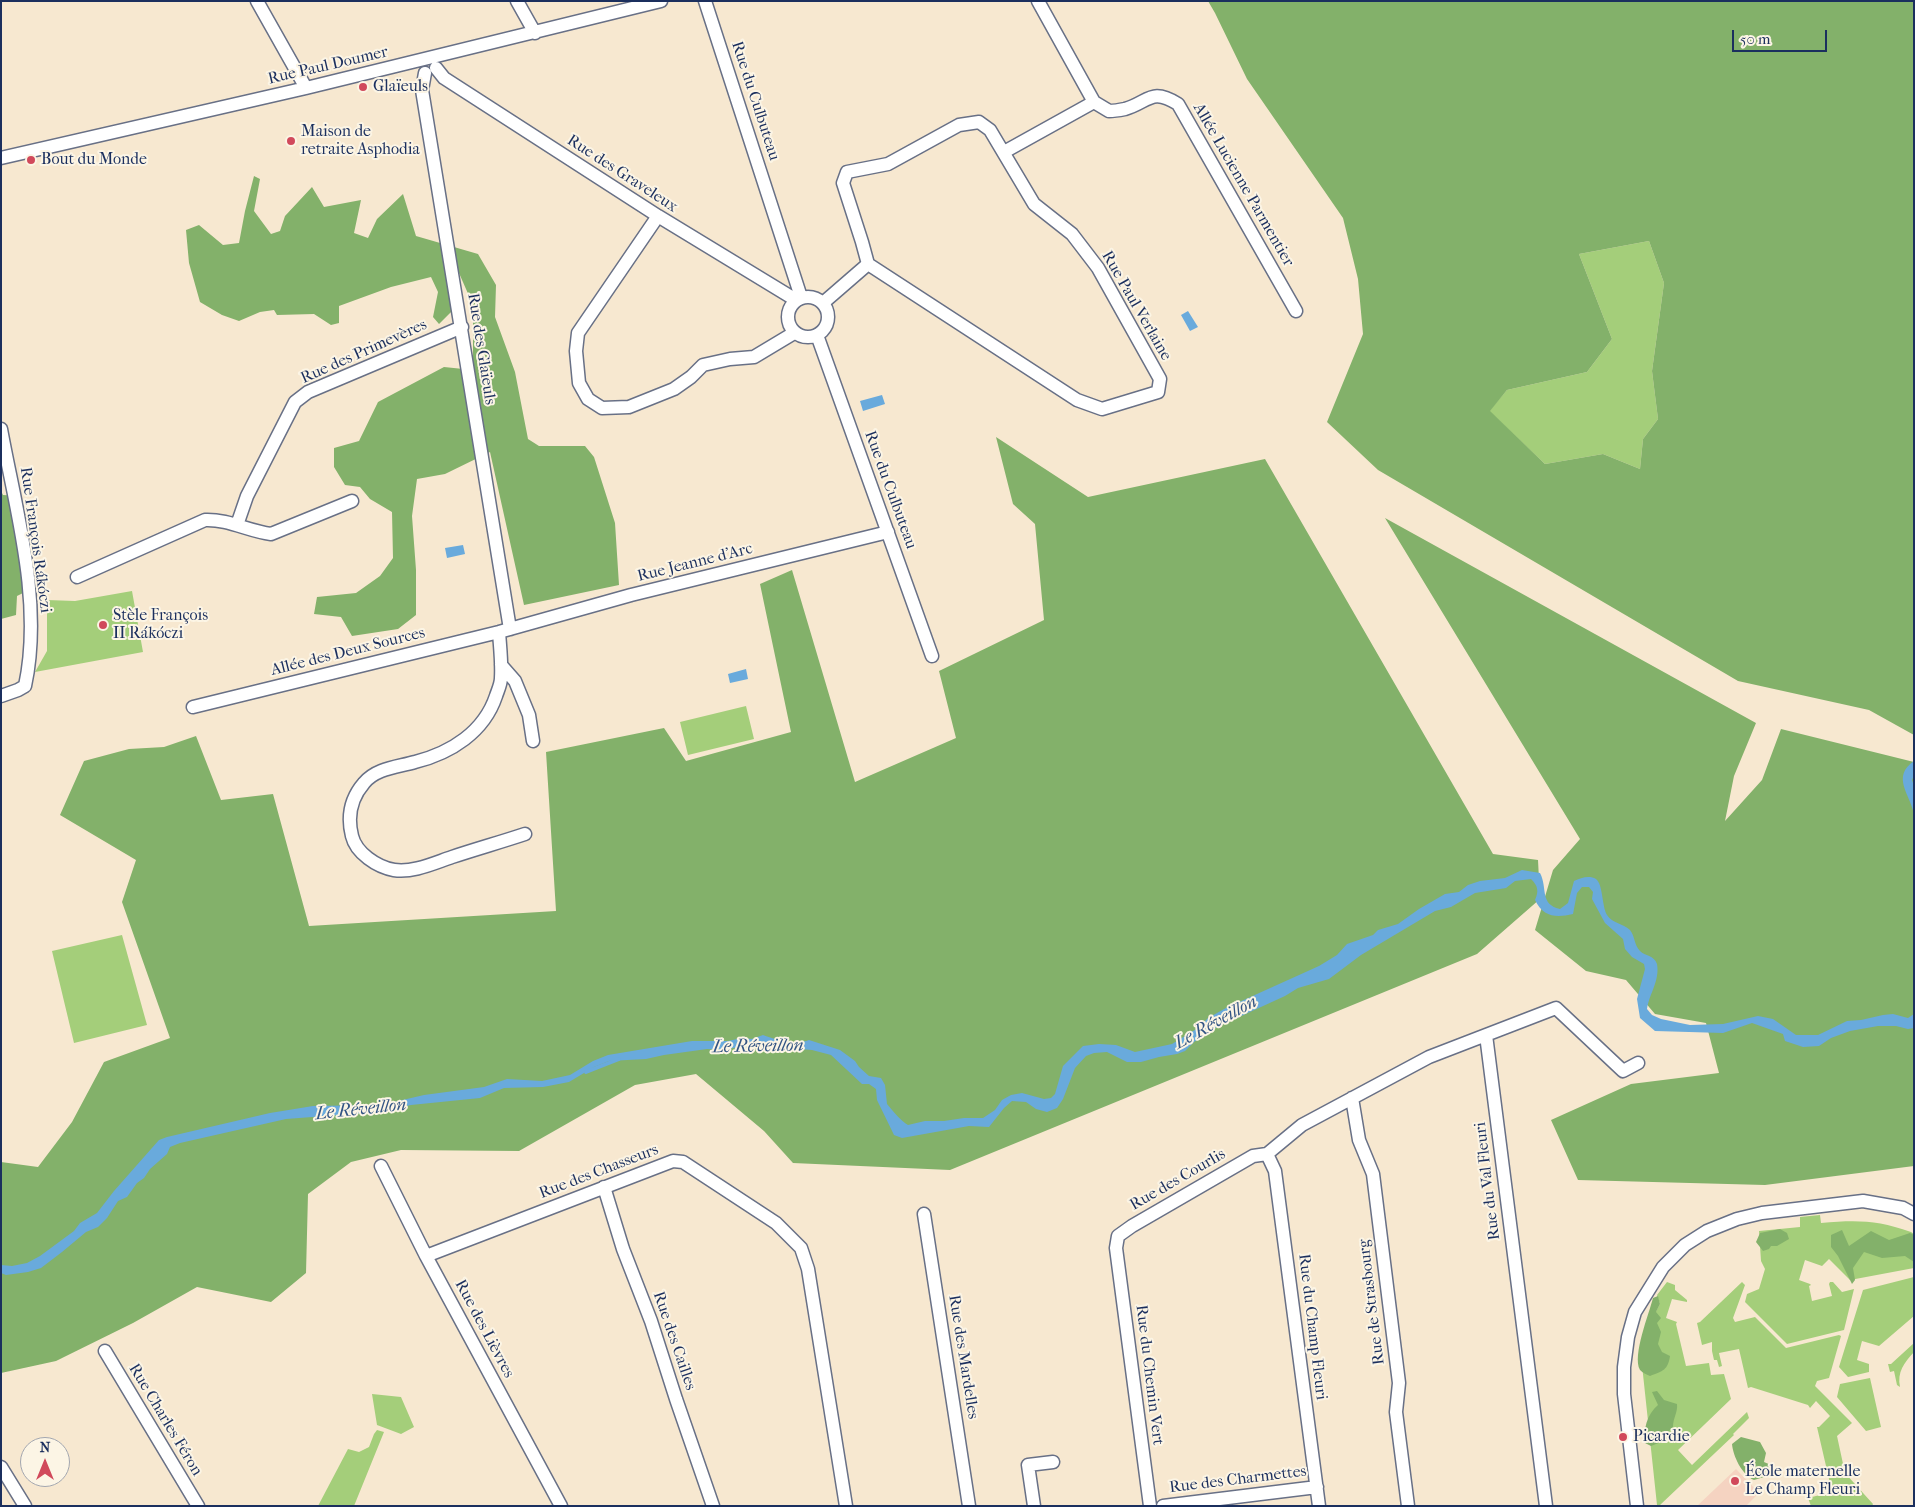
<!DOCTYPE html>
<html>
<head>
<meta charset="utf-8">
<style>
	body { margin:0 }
	#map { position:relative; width:1915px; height:1507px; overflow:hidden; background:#f7e8d0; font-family:"IM FELL French Canon",serif }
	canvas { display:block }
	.frame { position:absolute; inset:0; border:2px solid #1b2f5e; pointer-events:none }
	.north { position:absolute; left:20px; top:1437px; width:50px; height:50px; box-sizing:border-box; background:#fcf5e5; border:1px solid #a2a6af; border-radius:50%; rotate:0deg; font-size:14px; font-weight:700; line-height:20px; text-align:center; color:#1b2f5e }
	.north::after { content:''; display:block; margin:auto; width:18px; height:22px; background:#d1495b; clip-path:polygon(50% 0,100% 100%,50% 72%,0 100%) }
	.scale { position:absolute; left:1732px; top:30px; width:95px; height:22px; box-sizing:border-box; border:2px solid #1b2f5e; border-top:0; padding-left:6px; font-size:15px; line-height:18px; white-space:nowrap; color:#1b2f5e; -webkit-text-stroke:4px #fcf5e5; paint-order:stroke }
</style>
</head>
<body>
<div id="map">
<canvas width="1915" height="1507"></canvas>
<div class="frame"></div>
<div class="north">N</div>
<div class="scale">50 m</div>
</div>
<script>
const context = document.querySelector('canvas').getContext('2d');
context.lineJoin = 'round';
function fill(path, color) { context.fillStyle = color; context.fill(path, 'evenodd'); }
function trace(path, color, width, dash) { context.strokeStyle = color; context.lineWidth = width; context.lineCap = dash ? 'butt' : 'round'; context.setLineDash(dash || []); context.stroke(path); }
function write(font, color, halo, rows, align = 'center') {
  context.font = font + ' "IM FELL French Canon",serif'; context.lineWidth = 4; context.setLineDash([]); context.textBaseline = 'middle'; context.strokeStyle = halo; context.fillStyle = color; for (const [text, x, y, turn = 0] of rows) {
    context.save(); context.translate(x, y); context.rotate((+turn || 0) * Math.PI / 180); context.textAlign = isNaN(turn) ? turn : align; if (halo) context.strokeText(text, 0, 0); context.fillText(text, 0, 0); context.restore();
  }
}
const built = new Path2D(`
	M 1736,1469 L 1759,1493 L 1746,1506 L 1697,1506 Z`);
const green = new Path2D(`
	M 1649,241 L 1664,283 L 1652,371 L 1658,419 L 1643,439 L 1640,469 L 1603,454 L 1545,464 L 1489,411 L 1507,390 L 1587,372 L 1612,339 L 1579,254 Z
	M 132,591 L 143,652 L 35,672 L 47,651 L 47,600 L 75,601 Z
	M 746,706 L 754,739 L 688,755 L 680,722 Z
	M 122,935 L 147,1025 L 74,1043 L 52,951 Z
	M 1820,1215 L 1821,1223 C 1857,1220 1877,1220 1911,1232 L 1914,1234 L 1914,1268 L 1850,1280 L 1829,1259 L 1822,1266 L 1805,1260 L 1799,1280 L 1810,1284 L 1811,1285 L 1809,1286 L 1812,1301 L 1832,1296 L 1829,1284 L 1830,1282 L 1833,1282 L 1842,1292 L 1854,1289 L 1844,1330 L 1787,1344 L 1745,1302 L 1747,1294 L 1759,1289 L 1765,1269 L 1761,1261 L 1759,1231 L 1800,1227 L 1800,1217 Z
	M 1914,1277 L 1914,1316 L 1879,1346 L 1862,1341 L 1857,1360 L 1869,1364 L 1869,1372 L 1848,1377 L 1839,1367 L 1863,1290 Z
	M 1667,1282 L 1675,1285 L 1675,1290 L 1687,1300 L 1687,1302 L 1672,1299 L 1666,1318 L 1677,1322 L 1676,1324 L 1686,1366 L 1709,1363 L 1711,1375 L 1724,1374 L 1731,1399 L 1678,1450 L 1692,1465 L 1747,1412 L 1749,1418 L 1733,1434 L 1734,1435 L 1660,1505 L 1657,1505 L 1642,1365 L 1652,1319 L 1660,1304 L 1657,1295 Z
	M 1742,1282 L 1745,1285 L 1733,1318 L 1735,1322 L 1755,1317 L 1786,1348 L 1839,1335 L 1841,1336 L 1829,1378 L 1817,1381 L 1815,1386 L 1852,1423 L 1837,1436 L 1845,1473 L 1873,1504 L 1872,1506 L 1811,1506 L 1808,1498 L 1832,1492 L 1817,1427 L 1819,1427 L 1830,1416 L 1816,1401 L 1810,1408 L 1808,1405 L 1751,1387 L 1748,1388 L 1739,1349 L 1719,1353 L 1722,1366 L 1719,1367 L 1717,1360 L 1714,1360 L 1712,1351 L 1712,1342 L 1702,1345 L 1697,1323 L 1700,1322 Z
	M 1914,1343 L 1914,1352 C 1904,1363 1897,1372 1900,1387 L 1897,1385 L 1894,1371 L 1890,1372 L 1888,1364 L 1891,1364 Z
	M 1870,1378 L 1881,1427 L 1866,1431 L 1837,1397 L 1840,1384 Z
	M 372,1394 L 401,1397 L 414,1427 L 401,1434 L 377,1425 Z
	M 377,1430 L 384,1432 L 354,1506 L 318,1506 L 348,1449 L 359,1452 L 369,1447 L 374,1434 Z`);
const forest = new Path2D(`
	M 1208,1 L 1914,1 L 1914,735 L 1869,710 L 1738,681 L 1378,470 L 1327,422 L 1363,334 L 1358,279 L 1343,218 L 1247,79 L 1215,13 ZM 1649,241 L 1664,283 L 1652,371 L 1658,419 L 1643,439 L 1640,469 L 1603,454 L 1545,464 L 1490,411 L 1507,390 L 1587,372 L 1612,339 L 1579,254 Z
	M 254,176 L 260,179 L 254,211 L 271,234 L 280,231 L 285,216 L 312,187 L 324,207 L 361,200 L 354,233 L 368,238 L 377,219 L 403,194 L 416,236 L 478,254 L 496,285 L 495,317 L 515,372 L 528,439 L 539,446 L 585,446 L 594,457 L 615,523 L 619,585 L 524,605 L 490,452 L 445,474 L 417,479 L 412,516 L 416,570 L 416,615 L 398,629 L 352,636 L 341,617 L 314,614 L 317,597 L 356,593 L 380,576 L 393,558 L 392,512 L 370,499 L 360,487 L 345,485 L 334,467 L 334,448 L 359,441 L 378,402 L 444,367 L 473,370 L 473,305 L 459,273 L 451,276 L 454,309 L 439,324 L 433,317 L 438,292 L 431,277 L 391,287 L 339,306 L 339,323 L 331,325 L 314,314 L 277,315 L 274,310 L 260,312 L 239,321 L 222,315 L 200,302 L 189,263 L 186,230 L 199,225 L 223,245 L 239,243 L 245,211 Z
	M 996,437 L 1088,497 L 1265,459 L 1493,854 L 1538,860 L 1540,899 L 1477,954 L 950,1170 L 793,1163 L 764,1131 L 696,1074 L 635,1085 L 519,1151 L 401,1150 L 351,1162 L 308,1194 L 306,1273 L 271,1302 L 197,1287 L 133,1323 L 56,1361 L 1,1373 L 1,1162 L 38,1167 L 72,1122 L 104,1062 L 170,1038 L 122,902 L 136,860 L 60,815 L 84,761 L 129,749 L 164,747 L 196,736 L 221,800 L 273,794 L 309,926 L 556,911 L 546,752 L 664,728 L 686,761 L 791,732 L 760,584 L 792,570 L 855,782 L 956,738 L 939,671 L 1044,620 L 1035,524 L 1013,504 Z
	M 1,491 L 3,495 L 21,496 L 31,589 L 17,596 L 16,615 L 1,619 Z
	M 1385,518 L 1756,723 L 1734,776 L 1725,821 L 1762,780 L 1781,729 L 1914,762 L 1914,1166 L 1765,1185 L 1578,1180 L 1551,1120 L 1631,1084 L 1719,1073 L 1706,1023 L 1655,1014 L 1626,980 L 1586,971 L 1535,930 L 1553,870 L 1580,839 Z
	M 1780,1229 L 1787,1233 L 1789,1239 L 1777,1246 L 1771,1246 L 1769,1249 L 1763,1251 L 1756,1242 L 1760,1233 Z
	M 1842,1230 L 1849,1246 L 1871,1231 L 1889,1240 L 1910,1233 L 1914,1235 L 1914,1262 L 1905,1256 L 1882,1258 L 1864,1252 L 1853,1268 L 1855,1280 L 1852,1284 L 1838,1256 L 1831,1247 L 1831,1235 Z
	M 1658,1296 L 1660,1304 L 1656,1312 L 1661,1318 L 1657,1323 L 1661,1332 L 1658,1344 L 1662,1352 L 1670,1356 C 1668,1370 1663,1371 1650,1376 C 1646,1374 1643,1373 1640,1370 C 1632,1356 1649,1314 1653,1298 Z
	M 1657,1391 L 1664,1400 L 1677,1404 C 1678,1412 1673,1418 1673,1427 L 1668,1432 L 1665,1432 L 1661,1442 L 1651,1446 L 1645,1443 C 1643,1430 1647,1414 1658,1405 L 1652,1392 Z
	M 1741,1437 L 1760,1442 L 1766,1453 L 1764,1462 L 1771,1465 L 1764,1477 L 1754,1480 C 1742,1475 1733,1456 1732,1444 Z`);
const water = new Path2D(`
	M 1188,311 L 1198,327 L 1190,331 L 1181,315 Z
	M 882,395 L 885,404 L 863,411 L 860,401 Z
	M 463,545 L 465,554 L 447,558 L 445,548 Z
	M 746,669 L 748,679 L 730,683 L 728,674 Z
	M 1914,761 L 1914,775 L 1912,780 L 1914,786 L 1914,814 C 1910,794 1891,777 1914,761 Z
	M 1522,870 L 1540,873 C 1548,888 1539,904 1560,909 L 1568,903 L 1574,881 C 1581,878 1589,875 1596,879 C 1603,884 1602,907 1607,915 C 1612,923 1624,924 1630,930 C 1635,936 1634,945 1640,951 C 1645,956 1654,955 1657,964 C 1660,981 1649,994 1647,1009 L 1652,1015 L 1661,1019 L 1690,1025 L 1723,1024 L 1758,1016 L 1773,1019 L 1796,1035 L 1818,1035 L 1847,1021 L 1861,1020 L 1883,1015 L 1893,1014 L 1908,1018 L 1914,1014 L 1914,1028 L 1908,1029 L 1896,1026 L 1878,1026 L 1850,1031 L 1831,1038 L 1819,1046 L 1803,1047 L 1785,1041 L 1783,1034 L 1752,1023 L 1723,1033 L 1655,1031 L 1640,1018 L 1637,999 L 1645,969 L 1644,964 L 1632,957 L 1625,949 L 1623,939 L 1605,923 L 1592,899 L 1593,892 L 1589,887 L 1582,887 L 1577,893 L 1573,914 C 1556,918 1543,917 1535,900 C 1539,891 1538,886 1531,879 L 1515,881 L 1506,888 L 1475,893 L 1451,907 L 1435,911 L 1361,955 L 1329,979 L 1298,988 L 1285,996 L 1215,1028 L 1194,1042 L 1185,1051 L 1177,1054 L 1159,1057 L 1141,1062 L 1127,1062 L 1107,1052 L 1094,1053 L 1086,1056 L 1075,1068 L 1063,1099 L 1057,1108 L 1047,1112 L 1036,1109 L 1026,1102 L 1012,1101 L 1004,1108 L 989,1127 L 969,1126 L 902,1138 L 894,1135 L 877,1100 L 876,1089 L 869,1084 L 862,1084 L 831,1055 L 812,1050 L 760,1046 L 739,1047 L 723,1050 L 707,1049 L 664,1055 L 646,1059 L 609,1061 L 594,1067 L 569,1082 L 543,1087 L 504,1088 L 480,1098 L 411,1105 L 378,1112 L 286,1119 L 180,1143 L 170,1147 L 167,1154 L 150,1169 L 144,1178 L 137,1183 L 127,1197 L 118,1201 L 107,1218 L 98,1227 L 86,1232 L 62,1252 L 41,1268 L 28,1272 L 6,1275 L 1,1273 L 1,1265 L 12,1266 L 27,1263 L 40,1256 L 74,1231 L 80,1223 L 97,1213 L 114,1191 L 159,1140 L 167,1137 L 270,1113 L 313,1106 L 381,1105 L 424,1095 L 484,1087 L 507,1079 L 542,1081 L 570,1075 L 593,1061 L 608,1055 L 692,1041 L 728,1041 L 742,1038 L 752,1039 L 763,1035 C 775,1040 797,1045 809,1040 L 840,1050 L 855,1061 L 859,1067 L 869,1076 L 881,1078 L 885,1085 L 887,1104 C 893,1111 901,1121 908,1125 L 925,1121 L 944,1121 L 964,1118 L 983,1118 L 995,1110 L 1002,1100 L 1011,1095 L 1022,1093 L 1044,1099 L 1051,1098 L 1055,1094 L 1063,1066 L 1083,1046 L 1099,1044 L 1116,1045 L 1135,1052 L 1172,1044 L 1198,1028 L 1208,1018 L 1226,1008 L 1319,966 L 1337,955 L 1347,944 L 1373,935 L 1378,930 L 1398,924 L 1419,909 L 1445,894 L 1459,892 L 1468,885 L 1480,881 L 1505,878 Z`);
const stream = new Path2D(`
	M 586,1072 L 619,1059`);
const street = new Path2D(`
	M 257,1 L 306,88
	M 517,1 L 535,33
	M 705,1 L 801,297
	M 1038,1 L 1094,102 L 1109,111 C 1115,111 1120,110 1125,109 C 1149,102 1151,87 1178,104 L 1296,311
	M 436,68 L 444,78 L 658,216 L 796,300
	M 425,73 L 422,90 L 510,629
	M 1004,152 L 1094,102
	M 1,158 L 306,88 L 661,1
	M 658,216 L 578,333 L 576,351 L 579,383 L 588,399 L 602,408 L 629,407 L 674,389 L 691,377 L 703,365 L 730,359 L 754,357 L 794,333
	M788 317a20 20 0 1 1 40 0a20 20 0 1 1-40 0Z
	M 823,303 L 868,264 L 862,242 L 843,183 L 847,172 L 888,164 L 959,125 L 979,122 L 990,130 L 1034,204 L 1072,234 L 1098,268 L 1160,379 L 1158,392 L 1102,409 L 1077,400 L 868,264
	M 817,335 L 932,656
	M 1,429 C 16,511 43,603 25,686 L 18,690 L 1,696
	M 237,525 L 247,496 L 295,402 L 308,392 L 462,327
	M 77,577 L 205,520 C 228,519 248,531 271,534 L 352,501
	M 499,632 C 500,647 502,663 501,678 C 501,684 498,690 496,696 C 484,732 451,753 415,762 C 398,767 376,768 364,783 C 351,798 347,816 352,836 C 356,853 377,867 394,870 C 413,873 434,863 452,857 C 476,849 501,842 525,834
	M 501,665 L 515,681 L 529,715 L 533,741
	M 193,707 L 499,632 L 631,595 L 888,532
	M 1352,1098 L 1359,1140 L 1373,1174 L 1399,1383 L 1396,1412 L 1408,1506
	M 1267,1154 L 1275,1171 L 1319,1506
	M 1267,1154 L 1302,1125 L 1429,1057 L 1486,1035
	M 381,1166 L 426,1256 L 561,1506
	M 604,1187 L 623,1249 L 651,1321 L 676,1399 L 713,1506
	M 924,1214 L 969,1506
	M 426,1256 L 673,1161 L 683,1162 L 776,1223 L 801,1248 L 808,1269 L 846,1506
	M 105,1351 L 198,1506
	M 1,1467 L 25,1506
	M 1034,1506 L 1028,1465 L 1053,1462
	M 1150,1506 L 1116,1248 L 1118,1236 L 1132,1226 L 1253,1156 L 1267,1154
	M 1163,1506 L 1317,1487
	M 1546,1506 L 1486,1035 L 1556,1008 L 1623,1071 L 1638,1063
	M 1637,1506 L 1624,1394 L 1624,1367 L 1628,1337 L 1635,1312 L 1663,1267 L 1685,1245 L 1707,1231 L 1737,1219 L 1762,1213 L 1863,1201 L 1903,1208 L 1914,1214`);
const markers = [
	[363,87,5,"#d1495b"],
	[291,141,5,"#d1495b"],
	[31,160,5,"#d1495b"],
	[103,625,5,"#d1495b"],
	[1623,1437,5,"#d1495b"],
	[1735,1481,5,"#d1495b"]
];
const streetNames = [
	["Rue Paul Doumer",328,66,-13],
	["Rue du Culbuteau",755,101,72],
	["Rue des Graveleux",622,174,33],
	["Allée Lucienne Parmentier",1243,185,60],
	["Rue Paul Verlaine",1136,306,60],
	["Rue des Glaïeuls",481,349,81],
	["Rue des Primevères",364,352,-24],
	["Rue du Culbuteau",890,490,70],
	["Rue François Rákóczi",35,540,82],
	["Rue Jeanne d'Arc",695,563,-14],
	["Allée des Deux Sources",348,652,-14],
	["Rue des Chasseurs",599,1172,-21],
	["Rue des Courlis",1178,1180,-30],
	["Rue du Val Fleuri",1488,1181,-97],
	["Rue de Strasbourg",1372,1302,-97],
	["Rue du Champ Fleuri",1312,1327,83],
	["Rue des Lièvres",484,1329,62],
	["Rue des Cailles",674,1341,71],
	["Rue des Mardelles",963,1357,81],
	["Rue du Chemin Vert",1149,1375,83],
	["Rue Charles Féron",165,1420,59],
	["Rue des Charmettes",1238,1480,-7]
];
const poiNames = [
	["Glaïeuls",373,87],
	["Maison de",301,132],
	["retraite Asphodia",301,150],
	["Bout du Monde",41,160],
	["Stèle François",113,616],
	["II Rákóczi",113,634],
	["Picardie",1633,1437],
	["École maternelle",1745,1472],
	["Le Champ Fleuri",1745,1490]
];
const waterNames = [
	["Le Réveillon",1216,1023,-29],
	["Le Réveillon",758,1047,-1],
	["Le Réveillon",361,1110,-6]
];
fill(built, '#f5d3c1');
fill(green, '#a4ce7a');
fill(forest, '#83b16a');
fill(water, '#69aadc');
trace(stream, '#69aadc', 4);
trace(street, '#687086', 15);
trace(street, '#fff', 12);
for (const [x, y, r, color] of markers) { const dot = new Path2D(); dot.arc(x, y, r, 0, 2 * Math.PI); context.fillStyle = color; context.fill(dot); trace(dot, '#fcf5e5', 2); }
write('16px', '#1b2f5e', '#fcf5e5', streetNames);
write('16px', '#1b2f5e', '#fcf5e5', poiNames, 'left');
write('italic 18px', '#325484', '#fcf5e5', waterNames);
</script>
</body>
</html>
